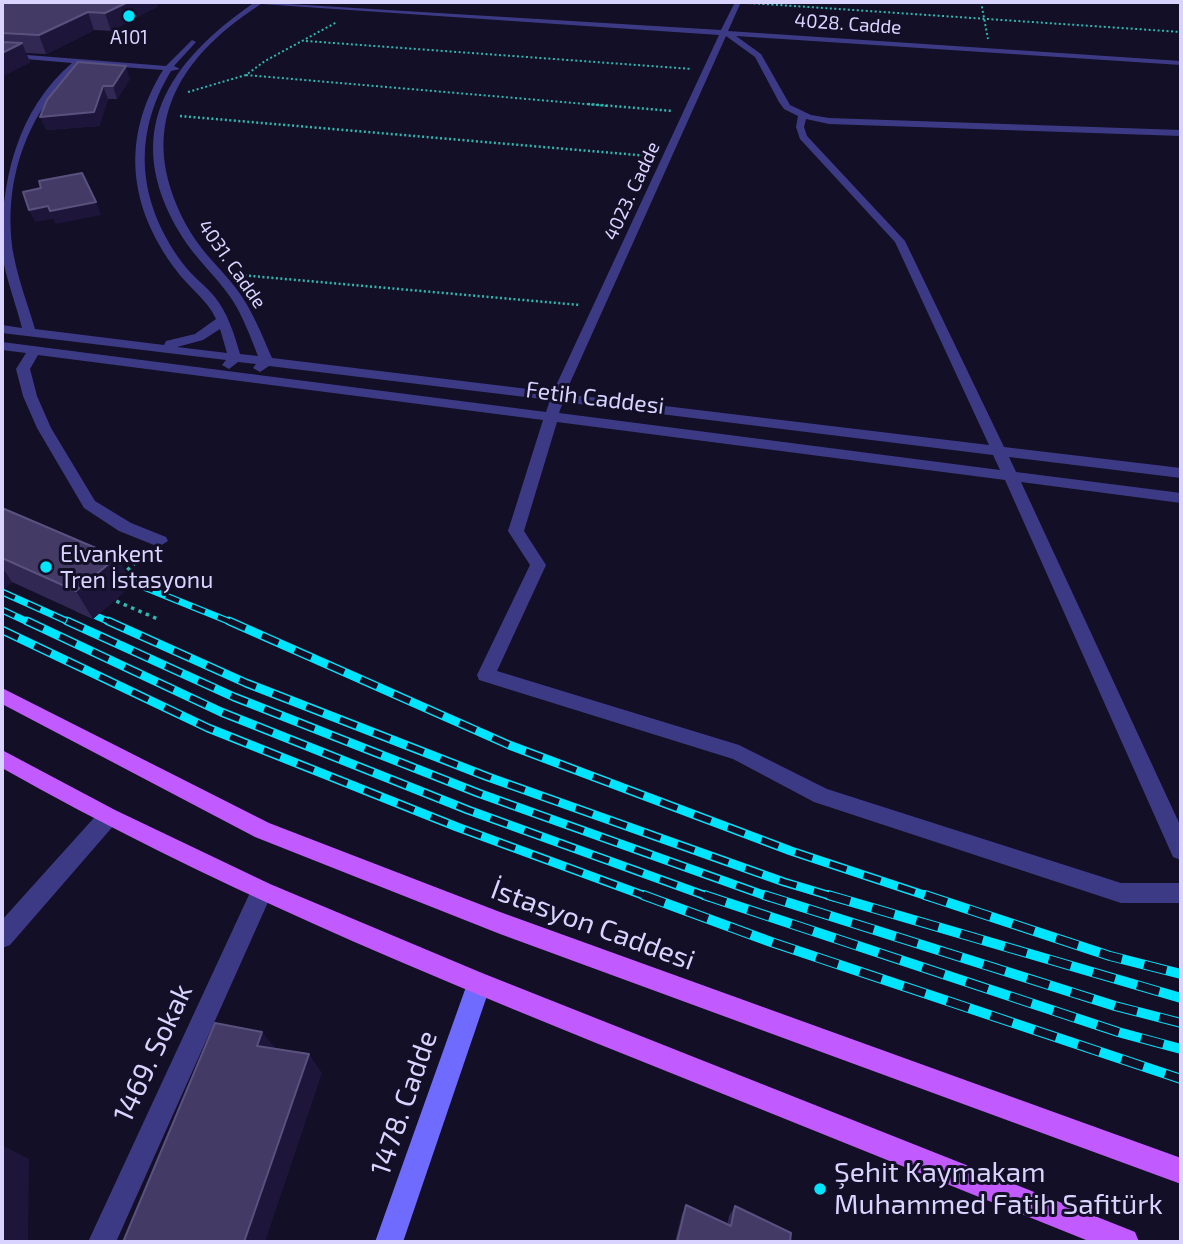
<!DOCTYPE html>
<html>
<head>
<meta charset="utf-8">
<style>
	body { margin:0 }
	#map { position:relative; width:1183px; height:1244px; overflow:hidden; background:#130f26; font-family:"Exo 2",sans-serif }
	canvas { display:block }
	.frame { position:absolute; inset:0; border:4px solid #d9d4ff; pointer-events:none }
</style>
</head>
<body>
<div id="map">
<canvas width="1183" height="1244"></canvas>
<div class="frame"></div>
</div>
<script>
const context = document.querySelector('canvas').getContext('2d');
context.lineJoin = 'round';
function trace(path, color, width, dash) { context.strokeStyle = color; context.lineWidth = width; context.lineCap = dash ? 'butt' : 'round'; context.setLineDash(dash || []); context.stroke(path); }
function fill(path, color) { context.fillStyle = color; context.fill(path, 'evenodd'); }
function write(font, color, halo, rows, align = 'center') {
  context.font = font + ' "Exo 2",sans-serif'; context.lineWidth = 6; context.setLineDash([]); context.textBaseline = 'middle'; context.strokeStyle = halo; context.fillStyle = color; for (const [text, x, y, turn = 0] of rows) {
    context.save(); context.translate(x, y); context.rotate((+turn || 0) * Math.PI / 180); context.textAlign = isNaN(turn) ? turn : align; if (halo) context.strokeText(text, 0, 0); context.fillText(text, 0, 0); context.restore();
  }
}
const pathFar2 = new Path2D(`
	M 981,2 L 988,39
	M 749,3 L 1181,32
	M 306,41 L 692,69
	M 246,75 L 609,106
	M 188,92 L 246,75 L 265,61 L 337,22`);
const pathFar1 = new Path2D(`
	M 588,104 L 673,111
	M 180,116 L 649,156
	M 240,275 L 580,305`);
const path = new Path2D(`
	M 121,571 L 124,573 L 146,553
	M 109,598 L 160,620`);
const street = new Path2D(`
	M 150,2 L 193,2 L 153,4 Z
	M 255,2 L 721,30 L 735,2 L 741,2 L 728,31 L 1181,61 L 1181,65 L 736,36 L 761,54 L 790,105 L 811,115 L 829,118 L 1181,130 L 1181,136 L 829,124 L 806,119 L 804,127 L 807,136 L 905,241 L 1004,447 L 1181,468 L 1181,478 L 1009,457 L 1016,472 L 1181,493 L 1181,503 L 1021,482 L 1181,827 L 1181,860 L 1173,857 L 1005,480 L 557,422 L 524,531 L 546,565 L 497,671 L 739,745 L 827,789 L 1121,883 L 1181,883 L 1181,903 L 1121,903 L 814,802 L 733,759 L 479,680 L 477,675 L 530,565 L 508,531 L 543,420 L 38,355 L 30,369 L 37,396 L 51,428 L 95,501 L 131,523 L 166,537 L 168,541 L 160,546 L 154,545 L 119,531 L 84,508 L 37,428 L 23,396 L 16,369 L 26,353 L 2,350 L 2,342 L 546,412 L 550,400 L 269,366 L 260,372 L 253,368 L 256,364 L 238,362 L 229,369 L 222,365 L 226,360 L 2,333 L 2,325 L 22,328 C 16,304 6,279 2,254 C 0,182 17,110 72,63 L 2,57 L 2,53 L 166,66 L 192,40 L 196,42 L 174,66 L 180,69 L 171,71 C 131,137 138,204 184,265 C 193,277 205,285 214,296 C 228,313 234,334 240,354 L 258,356 C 250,336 243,316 231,298 C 216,276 195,258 181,235 C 119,133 168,62 255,2 ZM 261,4 L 719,35 L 553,392 L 272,358 C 261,333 252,309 235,287 C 221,269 203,253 191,233 C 133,135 172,61 261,4 ZM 726,36 L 755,57 L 779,102 L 784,109 L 798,116 L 796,127 L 800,139 L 895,242 L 989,445 L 565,394 ZM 81,64 L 163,70 C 121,138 128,206 176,270 C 188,287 207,299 216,319 L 195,334 L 166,341 L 164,345 L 35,329 C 28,305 19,282 14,257 C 1,185 26,111 81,64 ZM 220,329 L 227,353 L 177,347 L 203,340 ZM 563,402 L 993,455 L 1000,470 L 559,413 Z
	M 108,808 L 115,810 L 118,817 L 115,824 L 10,945 L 2,948 L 2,920 L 101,810 Z
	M 262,881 L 270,884 L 273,891 L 116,1242 L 88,1242 L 254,884 Z`);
const secondary = new Path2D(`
	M 479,972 L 487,976 L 491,984 L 403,1242 L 375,1242 L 467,984 L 471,976 Z`);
const primary = new Path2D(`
	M 2,688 L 269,823 L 500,912 L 1181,1158 L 1181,1184 L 500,934 L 255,837 L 2,704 Z
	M 2,750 L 115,810 L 270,884 L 482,973 L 1125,1228 L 1135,1232 L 1139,1242 L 1091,1242 C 939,1181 788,1120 636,1059 C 420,972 205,883 2,768 Z`);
const railFar2 = new Path2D(`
	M 114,575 L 233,623
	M 2,592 L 71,623
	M 78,608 L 112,623
	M 2,610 L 30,623`);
const railFar1 = new Path2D(`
	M 27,621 L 221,712 L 468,810 L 709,897
	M 67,621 L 234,697 L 478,793 L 769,897
	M 108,621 L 246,683 L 488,777 L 784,882 L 834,897
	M 229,621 L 509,745 L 791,851 L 930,897
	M 2,630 L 208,728 L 457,827 L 648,897`);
const rail = new Path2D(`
	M 643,895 L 771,942 L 1181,1079
	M 704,895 L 1118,1032 L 1181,1049
	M 764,895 L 1115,1006 L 1181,1023
	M 828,895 L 1181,998
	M 925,895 L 1110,956 L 1181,974`);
const wall = new Path2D(`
	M 2,2 L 158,6 L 111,31 L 94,30 L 46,54 L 26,53 L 30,62 L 2,76 Z
	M 130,79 L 117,99 L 108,99 L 99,126 L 46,130 L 47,100 Z
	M 2,508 L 117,557 L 132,585 L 93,619 L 12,582 L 2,591 Z
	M 686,1205 L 727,1225 L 729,1216 L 735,1206 L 790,1242 L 675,1242 L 682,1214 Z`);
const shadedWall = new Path2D(`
	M 128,2 L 157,2 L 158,6 L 111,31 L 105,13 Z
	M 88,12 L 94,30 L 46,54 L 39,35 Z
	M 22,43 L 30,62 L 2,76 L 2,53 Z
	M 126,66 L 130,79 L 117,99 L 113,86 Z
	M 103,86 L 108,99 L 99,126 L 46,130 L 40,117 Z
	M 96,202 L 101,215 L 56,224 L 53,219 L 35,222 L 29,210 L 48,206 Z
	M 117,557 L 132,585 L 93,619 L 76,591 Z
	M 2,567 L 12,582 L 2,591 Z
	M 262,1032 L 278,1051 L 257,1046 Z
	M 309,1054 L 322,1073 L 265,1242 L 244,1242 Z
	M 2,1145 L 29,1159 L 28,1242 L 2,1242 Z`);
const building = new Path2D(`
	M 2,2 L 128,2 L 105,13 L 88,12 L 39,35 L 2,33 Z
	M 2,42 L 22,43 L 2,53 Z
	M 78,62 L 126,66 L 113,86 L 103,86 L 94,112 L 40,117 L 47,100 Z
	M 82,173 L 96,202 L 50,211 L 48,206 L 29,210 L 23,192 L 41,188 L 39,181 Z
	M 2,508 L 117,557 L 76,591 L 2,558 Z
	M 215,1023 L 262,1032 L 257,1046 L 309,1054 L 244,1242 L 123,1242 Z
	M 686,1205 L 731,1226 L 735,1206 L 791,1233 L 790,1242 L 677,1242 Z`);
const markers = [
	[129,16,7,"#00e5ff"],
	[46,567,7,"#00e5ff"],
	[820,1189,7,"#00e5ff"]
];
const farStreetnames = [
	["4028. Cadde",848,24,4],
	["4023. Cadde",632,191,-65],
	["4031. Cadde",232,264,55]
];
const farPoinames = [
	["A101",129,38]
];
const streetNames = [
	["Fetih Caddesi",595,398,7]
];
const poiNames = [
	["Elvankent",60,554],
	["Tren İstasyonu",60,580]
];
const nearStreetnames = [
	["İstasyon Caddesi",593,925,20],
	["1469. Sokak",153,1053,-65],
	["1478. Cadde",404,1103,-71]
];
const nearPoinames = [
	["Şehit Kaymakam",834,1173],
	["Muhammed Fatih Safitürk",834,1205]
];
trace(pathFar2, '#2fb8b0', 2, [2, 2.5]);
trace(pathFar1, '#2fb8b0', 2.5, [2, 2.5]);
trace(path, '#2fb8b0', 3.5, [3.5, 4.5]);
fill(street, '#3d3a85');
fill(secondary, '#6f6bff');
fill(primary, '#c25bff');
trace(railFar2, '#00e5ff', 7);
trace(railFar1, '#00e5ff', 9);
trace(rail, '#00e5ff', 10);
trace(railFar2, '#130f26', 4.5, [14]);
trace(railFar1, '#130f26', 6, [18]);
trace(rail, '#130f26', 8, [23]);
fill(wall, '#312854');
fill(shadedWall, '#1d163a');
fill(building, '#433a66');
trace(building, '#5a527e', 2);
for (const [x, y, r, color] of markers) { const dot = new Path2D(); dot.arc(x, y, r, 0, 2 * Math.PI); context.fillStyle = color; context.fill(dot); trace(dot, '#130f26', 2.5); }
write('19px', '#d9d4ff', '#130f26', farStreetnames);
write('19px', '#d9d4ff', '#130f26', farPoinames);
write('23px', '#d9d4ff', '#130f26', streetNames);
write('23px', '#d9d4ff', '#130f26', poiNames, 'left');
write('28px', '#d9d4ff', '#130f26', nearStreetnames);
write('28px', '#d9d4ff', '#130f26', nearPoinames, 'left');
</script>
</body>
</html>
